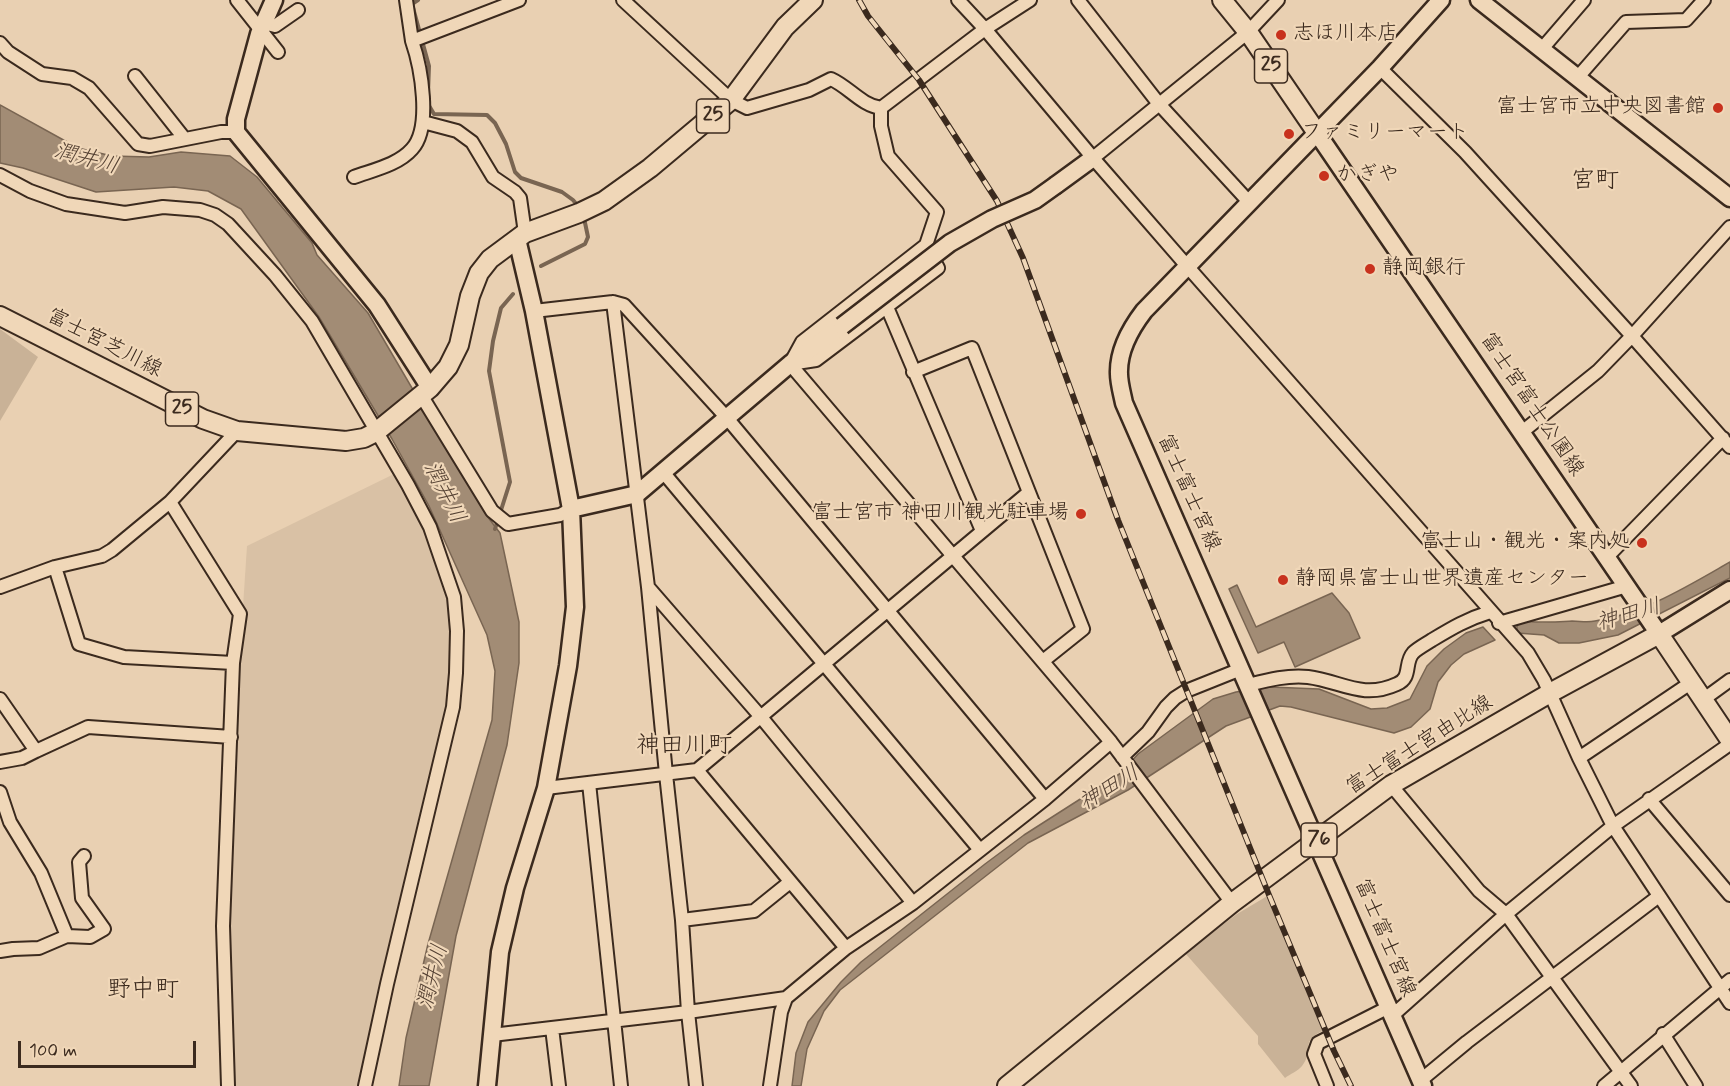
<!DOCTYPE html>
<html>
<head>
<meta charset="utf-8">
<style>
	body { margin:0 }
	#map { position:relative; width:1730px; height:1086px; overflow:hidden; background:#e9d0b2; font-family:Mynerve,sans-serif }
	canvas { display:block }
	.scale { position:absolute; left:18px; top:1041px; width:178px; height:27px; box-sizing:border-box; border:3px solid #3b2a1e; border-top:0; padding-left:8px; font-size:18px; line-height:21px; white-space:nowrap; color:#3b2a1e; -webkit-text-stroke:4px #f0d7b8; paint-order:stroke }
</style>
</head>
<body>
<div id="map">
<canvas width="1730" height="1086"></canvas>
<div class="scale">100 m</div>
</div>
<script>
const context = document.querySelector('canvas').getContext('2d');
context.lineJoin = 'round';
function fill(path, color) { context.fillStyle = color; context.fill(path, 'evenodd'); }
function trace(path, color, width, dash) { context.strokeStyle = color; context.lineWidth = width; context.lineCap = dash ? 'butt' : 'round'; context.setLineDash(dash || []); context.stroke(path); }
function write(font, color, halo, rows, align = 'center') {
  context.font = font + ' Mynerve,"Klee One",sans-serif'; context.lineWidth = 4.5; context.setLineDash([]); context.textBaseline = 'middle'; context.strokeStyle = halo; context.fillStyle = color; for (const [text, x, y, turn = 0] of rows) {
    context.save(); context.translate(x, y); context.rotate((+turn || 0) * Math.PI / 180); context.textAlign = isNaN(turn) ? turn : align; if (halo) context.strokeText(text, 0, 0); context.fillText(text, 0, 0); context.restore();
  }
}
const built = new Path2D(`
	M 394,474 L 431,530 L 452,590 L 459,698 L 362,1086 L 229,1086 L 224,894 L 247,546 Z`);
const green = new Path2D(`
	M 0,329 L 38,357 L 0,421 Z
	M 1269,895 L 1325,1030 C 1298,1041 1315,1050 1302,1066 C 1298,1071 1290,1074 1285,1078 L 1258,1044 L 1258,1036 L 1185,953 L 1237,914 Z`);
const water = new Path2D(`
	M 0,105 L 78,148 L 112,156 L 149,157 L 181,152 L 230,156 L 257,177 L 312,243 L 317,255 L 368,313 L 487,516 L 500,533 L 519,622 L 519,663 L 507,745 L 456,936 L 429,1086 L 399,1086 L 406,1038 L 428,944 L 492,720 L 495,671 L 487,635 L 429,506 L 392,439 L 319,317 L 241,209 L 208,191 L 174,187 L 96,192 L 23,168 L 0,163 Z
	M 1730,562 L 1730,578 L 1618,635 L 1579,643 L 1559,643 L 1544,635 L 1517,633 L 1517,626 L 1521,621 C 1539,623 1554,622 1572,621 C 1580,621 1587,623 1595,621 C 1643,614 1688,586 1730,562 Z
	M 1237,585 L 1256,627 L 1332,593 L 1349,613 L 1360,638 L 1295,667 L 1284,642 L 1258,653 L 1229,589 Z
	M 1483,627 L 1495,640 L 1464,654 L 1451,665 L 1438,682 L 1430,709 L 1411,727 L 1394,733 L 1291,707 L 1280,706 L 1226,726 L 1128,790 L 1028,843 L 840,990 L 824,1011 L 807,1049 L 801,1086 L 792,1086 L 796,1053 L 808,1022 L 841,982 L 861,962 L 985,864 L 1024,835 L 1121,773 L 1138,754 L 1213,699 L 1236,692 L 1270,687 L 1319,689 L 1371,709 L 1387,708 L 1410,699 L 1427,666 L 1444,649 L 1466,633 Z`);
const stream = new Path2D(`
	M 418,0 L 412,4 L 429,66 L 428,93
	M 428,104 L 434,114 L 487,115 L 495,123 L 506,144 L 515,172 L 521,178 L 562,192 L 573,200 L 578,206
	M 541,266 L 585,244 L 588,237 L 584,218
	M 495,529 L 510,482 L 489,371 L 493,341 L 501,308 L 513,294`);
const street = new Path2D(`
	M 237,0 L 278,52
	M 406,0 L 412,41
	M 623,0 L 731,100 L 747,108 L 809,90 L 831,79 C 849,87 861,105 881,108 L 985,29 L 1030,0
	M 958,0 L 985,29 L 1093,158 L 1187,266 L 1528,653 L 1544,680 L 1579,758 L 1613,826 L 1730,1003
	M 1078,0 L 1159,104 L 1249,202
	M 264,23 L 275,26 L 298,10
	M 0,43 L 8,52 L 42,74 L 72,78 L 89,88 L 138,144 L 150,146 L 221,132 L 236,132
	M 1541,50 L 1584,0
	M 1380,68 L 1465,152 L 1632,336 L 1730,447
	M 135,76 L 184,138
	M 1578,77 L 1626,22 L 1686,20 L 1704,0
	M 881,108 L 881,126 L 888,156 L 937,212 L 926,245
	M 423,122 L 457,131 L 472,142 L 493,177 L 515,192 L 520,198 L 525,233
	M 1093,158 L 1248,32 L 1278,0
	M 0,175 L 30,191 L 66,204 L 125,213 L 163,207 L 200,210 L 215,215 L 228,224 L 275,275 L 312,321 L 408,485 L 430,527 L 454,597 L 457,631 L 456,673 L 453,707 L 387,984 L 365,1086
	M 354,177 C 373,170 398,165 412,149 C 432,127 421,67 412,41 L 519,0
	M 926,245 L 938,268 L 816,360 L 790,364 L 802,342 Z
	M 613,302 L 648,587 L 666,774 L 682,920 L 688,1012 L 696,1086
	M 887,307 L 982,531
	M 534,311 L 613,302 L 624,305 L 727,418 L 1045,799
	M 790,364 L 1111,742 L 1232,903
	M 913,372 L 972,348 L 1083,629 L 1043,661
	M 421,395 L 492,511 L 508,524 L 560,515 L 571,509
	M 1522,432 L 1598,371 L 1632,336 L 1730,227
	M 663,472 L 980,850
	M 170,502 L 240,614 L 233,663 L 223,926 L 228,1086
	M 1607,557 L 1723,438
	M 55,567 L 79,644 L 124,657 L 233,663
	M 0,587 L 55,567 L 102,556 L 112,550 L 170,502 L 237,431
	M 648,587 L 761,717 L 913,903
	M 1499,623 L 1627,586
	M 1248,685 C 1268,680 1287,675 1308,677 C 1341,681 1362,700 1397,684 C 1412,678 1404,663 1413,653 C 1418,648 1426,644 1432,640 C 1452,628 1467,619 1490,612
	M 0,699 L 36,751 L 88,727 L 231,737
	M 1704,699 L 1730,680
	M 1122,757 L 1148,732 L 1166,707 L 1175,698 L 1186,691 L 1241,669
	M 1579,758 L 1692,682
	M 0,762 L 22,758 L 36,751
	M 697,770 L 846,948
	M 589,783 L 621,1086
	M 1391,785 L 1479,891 L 1506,914 L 1631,1086
	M 546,788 L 697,770 L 1028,493
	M 0,792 L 10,822 L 41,873 L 67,936 L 90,937 L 104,929 L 82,898 L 79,862 L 84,856
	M 1649,799 L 1730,895
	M 682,920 L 754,911 L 790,882
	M 0,951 L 13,949 L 39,948 L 67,936
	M 1393,1015 L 1506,914 L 1613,826 L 1730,744
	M 552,1028 L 559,1086
	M 1663,1034 L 1696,1086
	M 492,1035 L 688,1012 L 786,998
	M 1421,1080 L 1467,1042 L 1659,896
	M 770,1086 L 781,1012 L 786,998 L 846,948 L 913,903 L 1045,799 L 1111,742
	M 1327,1086 L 1314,1054 L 1318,1043 L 1389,1007
	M 1604,1086 L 1730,980`);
const secondary = new Path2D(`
	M 274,0 L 259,34 L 236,119 L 236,132 L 377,305 L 430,388
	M 1479,0 L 1730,198
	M 1317,133 L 1659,634 L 1730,590
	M 1056,185 L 1093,158
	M 571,509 L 637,494 L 790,364 L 842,326
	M 487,1086 L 500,952 L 515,888 L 546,788 L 568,666 L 575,607 L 571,509 L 534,311 L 517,239
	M 1423,1086 L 1124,403 C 1122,393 1119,383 1119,374 C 1118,351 1131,328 1144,311 L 1380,68 L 1441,0`);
const primary = new Path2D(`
	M 1222,0 L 1248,32 L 1317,133
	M 0,316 L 203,419 L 237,431 L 346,441 L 364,438 L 376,432 L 430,388 L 448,367 L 459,345 L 470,296 L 479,273 L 490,259 L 525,233 L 579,213 L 604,201 L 650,168 L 731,100 L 785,27 L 813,0
	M 1007,1086 L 1232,903 L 1391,785 L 1550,693 L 1659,634 L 1730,740`);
const rail = new Path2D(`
	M 859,0 L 868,16 L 919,80 L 997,201 L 1023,258 L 1118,520 L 1269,895 L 1334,1051 L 1351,1086`);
const secondaryBridge = new Path2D(`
	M 842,326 L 950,243 L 992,219 L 1035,200 L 1056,185`);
const markers = [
	[1281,35,6,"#c8321e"],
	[1718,108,6,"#c8321e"],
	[1289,134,6,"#c8321e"],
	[1324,176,6,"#c8321e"],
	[1370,269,6,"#c8321e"],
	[1081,514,6,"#c8321e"],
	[1642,543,6,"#c8321e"],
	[1283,580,6,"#c8321e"]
];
const shields = [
	[1271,66,33],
	[713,116,33],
	[182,409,33],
	[1319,840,36]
];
const shieldNames = [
	["25",1271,66],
	["25",713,116],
	["25",182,409],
	["76",1319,840]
];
const poiNames = [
	["志ほ川本店",1293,35],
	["富士宮市立中央図書館",1706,108,"right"],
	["ファミリーマート",1301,134],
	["かぎや",1336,176],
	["静岡銀行",1382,269],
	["富士宮市 神田川観光駐車場",1069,514,"right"],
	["富士山・観光・案内処",1630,543,"right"],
	["静岡県富士山世界遺産センター",1295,580]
];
const streetNames = [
	["富士宮芝川線",104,344,27],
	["富士宮富士公園線",1531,405,56],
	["富士富士宮線",1188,493,66],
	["富士富士宮由比線",1420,746,-32],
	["富士富士宮線",1384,938,67]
];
const waterNames = [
	["潤井川",86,160,15],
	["潤井川",443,493,63],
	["神田川",1629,616,-16],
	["神田川",1110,789,-31],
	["潤井川",434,977,-76]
];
const quarterNames = [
	["宮町",1595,182],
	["神田川町",684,747],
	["野中町",143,991]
];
fill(built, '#d9c1a5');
fill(green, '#c9b297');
fill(water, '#a28c75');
trace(water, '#796552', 1.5);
trace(stream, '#796552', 4);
trace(street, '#3b2a1e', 16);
trace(secondary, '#3b2a1e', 21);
trace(primary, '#3b2a1e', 22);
trace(street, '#f0d7b8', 12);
trace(secondary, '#f0d7b8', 16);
trace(primary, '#f0d7b8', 18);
trace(rail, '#3b2a1e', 6);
trace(rail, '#f0d7b8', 4, [11]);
trace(secondaryBridge, '#3b2a1e', 21, []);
trace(secondaryBridge, '#f0d7b8', 16);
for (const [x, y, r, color] of markers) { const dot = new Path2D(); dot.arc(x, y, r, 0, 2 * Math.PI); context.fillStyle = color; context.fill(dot); trace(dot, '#f0d7b8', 2); }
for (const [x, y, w] of shields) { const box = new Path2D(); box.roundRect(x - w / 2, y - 17, w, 34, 4.5); context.fillStyle = '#f0d7b8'; context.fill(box); trace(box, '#3b2a1e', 1.5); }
write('bold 20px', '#3b2a1e', null, shieldNames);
write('21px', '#3b2a1e', '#f0d7b8', poiNames, 'left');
write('21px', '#3b2a1e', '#f0d7b8', streetNames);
write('italic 22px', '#554234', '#f0d7b8', waterNames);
write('24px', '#3b2a1e', '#f0d7b8', quarterNames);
</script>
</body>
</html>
